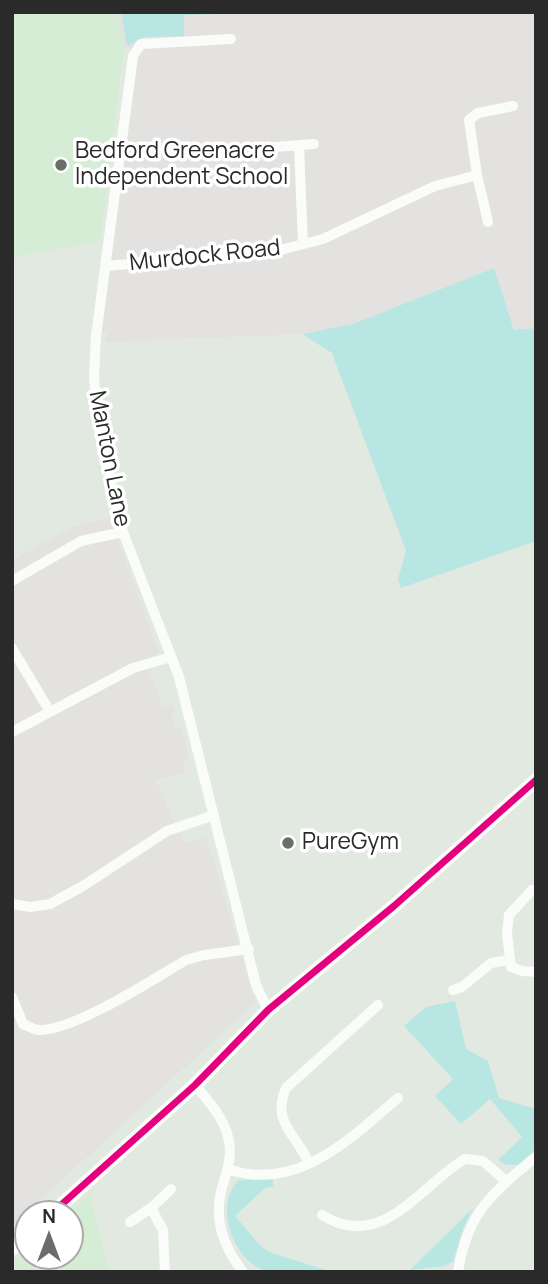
<!DOCTYPE html>
<html>
<head>
<meta charset="utf-8">
<style>
	body { margin:0 }
	#map { position:relative; width:548px; height:1284px; overflow:hidden; background:#e1e9e0; font-family:Manrope,sans-serif }
	canvas { display:block }
	.frame { position:absolute; inset:0; border:14px solid #2a2a2a; pointer-events:none }
	.north { position:absolute; left:14px; top:1200px; width:70px; height:70px; box-sizing:border-box; background:#fff; border:2px solid #aaa; border-radius:50%; rotate:0deg; font-size:19px; font-weight:700; line-height:28px; text-align:center; color:#2a2a2a }
	.north::after { content:''; display:block; margin:auto; width:24px; height:32px; background:#6a6d6a; clip-path:polygon(50% 0,100% 100%,50% 72%,0 100%) }
</style>
</head>
<body>
<div id="map">
<canvas width="548" height="1284"></canvas>
<div class="frame"></div>
<div class="north">N</div>
</div>
<script>
const context = document.querySelector('canvas').getContext('2d');
context.lineJoin = 'round';
function fill(path, color) { context.fillStyle = color; context.fill(path, 'evenodd'); }
function trace(path, color, width, dash) { context.strokeStyle = color; context.lineWidth = width; context.lineCap = dash ? 'butt' : 'round'; context.setLineDash(dash || []); context.stroke(path); }
function write(font, color, halo, rows, align = 'center') {
  context.font = font + ' Manrope,sans-serif'; context.lineWidth = 7; context.setLineDash([]); context.textBaseline = 'middle'; context.strokeStyle = halo; context.fillStyle = color; for (const [text, x, y, turn = 0] of rows) {
    context.save(); context.translate(x, y); context.rotate((+turn || 0) * Math.PI / 180); context.textAlign = isNaN(turn) ? turn : align; if (halo) context.strokeText(text, 0, 0); context.fillText(text, 0, 0); context.restore();
  }
}
const industrial = new Path2D(`
	M 117,12 L 536,12 L 536,328 L 514,330 L 494,268 L 353,324 L 302,334 L 105,342 L 107,333 L 102,332 L 138,57 L 146,48 L 124,48 Z
	M 110,517 L 158,652 L 150,673 L 163,708 L 174,705 L 172,720 L 174,726 L 182,728 L 189,757 L 183,763 L 186,772 L 156,780 L 184,843 L 205,838 L 214,861 L 255,1003 L 12,1226 L 12,560 L 75,526 Z`);
const education = new Path2D(`
	M 12,12 L 117,12 L 124,48 L 100,241 L 12,257 Z
	M 90,1194 L 109,1272 L 12,1272 L 12,1264 L 28,1250 L 28,1256 L 70,1256 L 70,1214 L 68,1214 Z`);
const green = new Path2D(`
	M 121,12 L 229,12 L 229,14 L 184,15 L 184,36 L 143,37 L 127,46 Z
	M 494,268 L 514,330 L 536,328 L 536,541 L 401,588 L 398,579 L 406,551 L 332,353 L 302,334 L 353,324 Z
	M 455,1001 L 466,1049 L 488,1061 L 499,1098 L 536,1109 L 536,1149 L 518,1165 L 506,1165 L 498,1160 L 522,1137 L 490,1099 L 461,1124 L 435,1096 L 453,1079 L 404,1026 L 426,1007 Z
	M 273,1179 L 273,1187 L 265,1188 L 235,1216 L 259,1244 L 269,1252 L 332,1272 C 314,1272 283,1276 266,1271 C 233,1261 213,1204 239,1180 Z
	M 473,1208 L 463,1229 L 453,1261 L 445,1266 L 410,1270 Z`);
const street = new Path2D(`
	M 231,39 L 141,44 L 133,56 L 96,336 L 94,375 L 96,408 L 102,446 L 123,532 L 179,677 L 256,985 L 268,1010
	M 299,146 L 303,244
	M 275,147 L 314,144
	M 477,175 L 488,222
	M 107,266 L 280,250 L 323,239 L 435,186 L 477,175 L 469,120 L 478,113 L 513,106
	M 12,581 L 81,541 L 123,532
	M 12,648 L 49,710
	M 12,732 L 133,668 L 171,657
	M 532,890 L 509,915 L 507,933 L 511,967 L 522,971 L 536,972
	M 12,904 L 30,907 L 50,904 L 83,886 L 167,831 L 214,815
	M 453,990 L 462,987 L 491,963 L 509,960
	M 12,997 L 23,1024 C 28,1026 33,1029 38,1030 C 72,1032 154,979 186,960 L 204,955 L 249,949
	M 195,1085 C 211,1104 229,1123 230,1150 C 231,1164 224,1178 221,1192 C 214,1221 225,1249 243,1272
	M 309,1163 C 296,1134 271,1122 286,1088 L 378,1005
	M 228,1169 C 296,1193 350,1139 398,1098
	M 151,1208 L 163,1230 L 165,1272
	M 322,1215 C 382,1253 420,1185 465,1159 L 483,1161 L 506,1181
	M 130,1222 L 151,1208 L 171,1189
	M 458,1272 C 467,1213 492,1193 536,1157`);
const secondary = new Path2D(`
	M 51,1214 L 195,1085 L 268,1010 L 394,906 L 536,780
	M 12,1249 L 28,1235`);
const bus1 = new Path2D(`
	M 51,1214 L 195,1085 L 268,1010 L 394,906 L 536,780`);
const markers = [
	[61,165,7,"#6a6d6a"],
	[288,843,7,"#6a6d6a"]
];
const poiNames = [
	["Bedford Greenacre",75,152],
	["Independent School",75,178],
	["PureGym",302,843]
];
const streetNames = [
	["Murdock Road",205,256,-6],
	["Manton Lane",109,459,79]
];
fill(industrial, '#e3e2e0');
fill(education, '#d5edd4');
fill(green, '#b8e7e3');
trace(street, '#fafcfa', 10);
trace(secondary, '#fafcfa', 14);
trace(bus1, '#e5007d', 7);
for (const [x, y, r, color] of markers) { const dot = new Path2D(); dot.arc(x, y, r, 0, 2 * Math.PI); context.fillStyle = color; context.fill(dot); trace(dot, '#fff', 2.5); }
write('23px', '#2a2a2a', '#fff', poiNames, 'left');
write('23px', '#2a2a2a', '#fff', streetNames);
</script>
</body>
</html>
